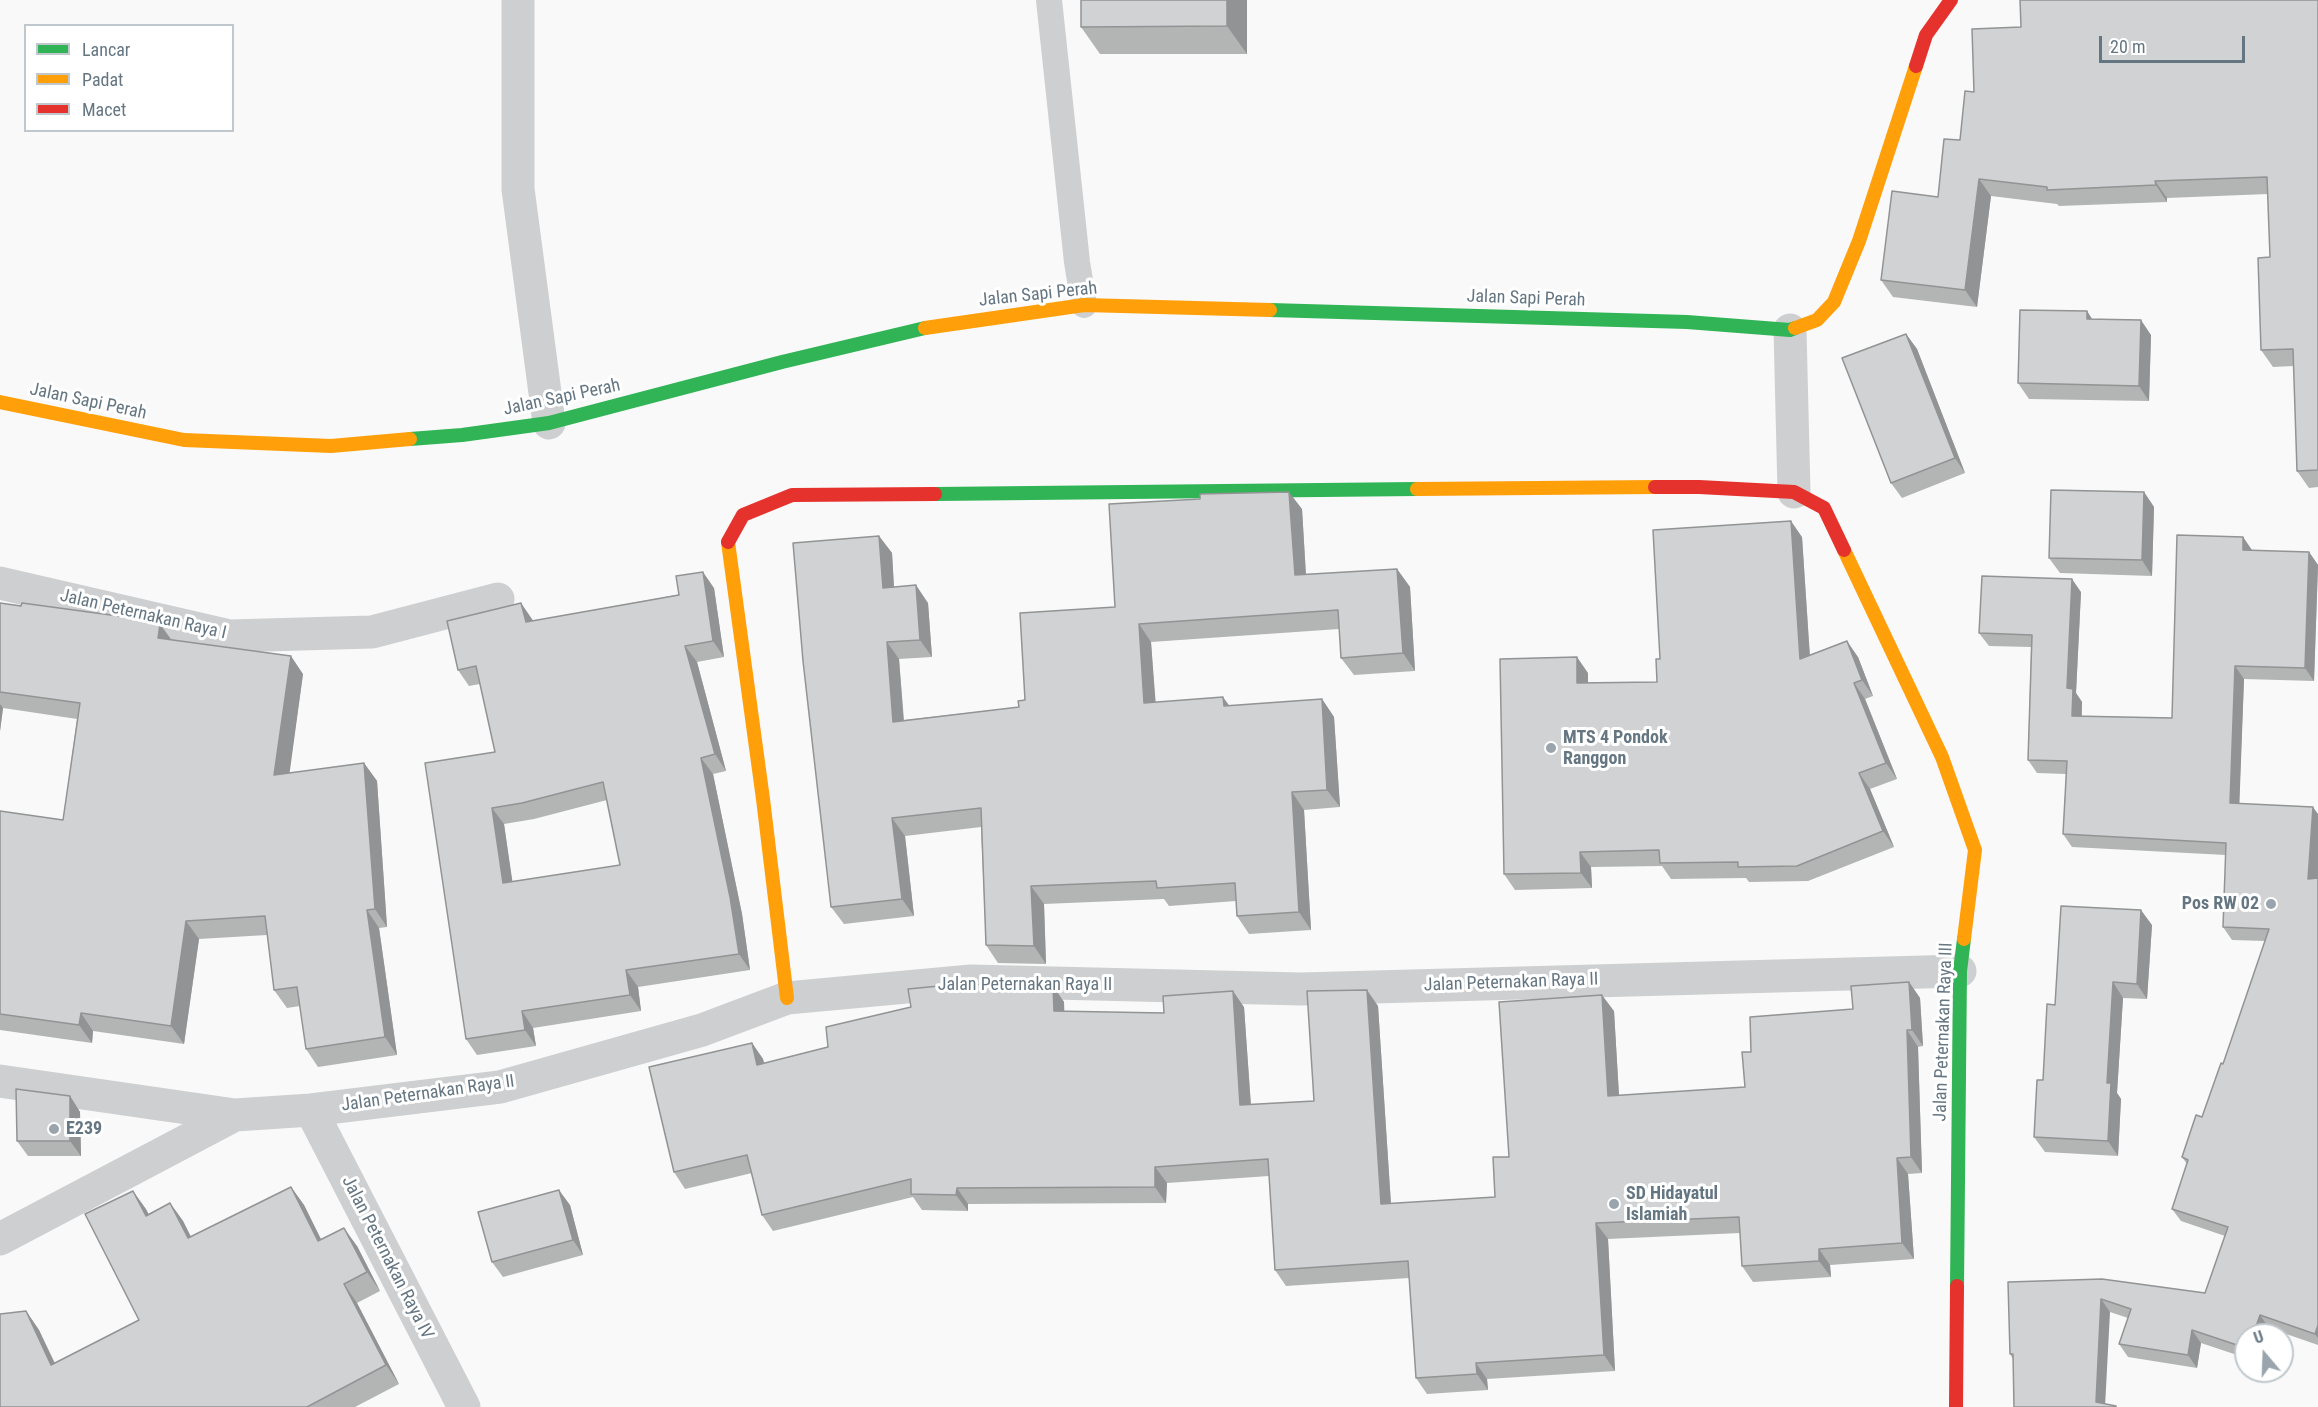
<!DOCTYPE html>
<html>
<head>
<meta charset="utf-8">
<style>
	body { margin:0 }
	#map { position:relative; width:2318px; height:1407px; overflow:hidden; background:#f9f9f9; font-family:"Roboto Condensed",sans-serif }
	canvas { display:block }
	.legend { position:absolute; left:24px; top:24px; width:210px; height:108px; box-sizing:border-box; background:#fff; border:2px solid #c1c8cd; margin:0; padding:8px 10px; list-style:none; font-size:18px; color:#657683 }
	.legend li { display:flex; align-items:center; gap:12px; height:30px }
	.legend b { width:30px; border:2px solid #c1c8cd }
	.north { position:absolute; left:2234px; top:1323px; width:60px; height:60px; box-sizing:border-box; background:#fff; border:2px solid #c1c8cd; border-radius:50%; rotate:341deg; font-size:16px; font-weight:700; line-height:24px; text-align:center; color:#657683 }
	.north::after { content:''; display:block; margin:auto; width:21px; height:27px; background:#99a4ac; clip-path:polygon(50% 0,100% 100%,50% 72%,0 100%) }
	.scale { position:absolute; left:2099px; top:36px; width:146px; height:27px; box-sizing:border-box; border:3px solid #657683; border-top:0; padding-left:8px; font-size:18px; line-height:21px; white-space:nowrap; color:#657683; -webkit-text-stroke:4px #fff; paint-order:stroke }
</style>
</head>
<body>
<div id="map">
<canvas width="2318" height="1407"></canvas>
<ul class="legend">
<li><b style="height:8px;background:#30b455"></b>Lancar</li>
<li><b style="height:8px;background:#ff9f0a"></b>Padat</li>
<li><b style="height:8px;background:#e5322d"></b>Macet</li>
</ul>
<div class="north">U</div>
<div class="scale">20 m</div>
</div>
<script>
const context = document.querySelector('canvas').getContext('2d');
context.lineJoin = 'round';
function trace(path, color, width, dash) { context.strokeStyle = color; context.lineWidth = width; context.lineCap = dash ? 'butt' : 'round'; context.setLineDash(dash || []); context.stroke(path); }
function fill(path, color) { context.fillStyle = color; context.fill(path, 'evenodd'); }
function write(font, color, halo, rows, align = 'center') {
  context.font = font + ' "Roboto Condensed",sans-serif'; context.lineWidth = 6; context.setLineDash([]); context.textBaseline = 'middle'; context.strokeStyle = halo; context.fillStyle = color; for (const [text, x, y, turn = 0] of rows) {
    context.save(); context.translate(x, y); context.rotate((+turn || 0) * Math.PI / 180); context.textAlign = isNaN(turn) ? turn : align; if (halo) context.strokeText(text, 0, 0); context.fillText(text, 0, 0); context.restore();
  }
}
const lane = new Path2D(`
	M 1049,0 L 1077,262 L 1084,305`);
const street = new Path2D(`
	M 518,0 L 518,189 L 549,423
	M 1790,330 L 1794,492
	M 0,583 L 230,636 L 372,632 L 498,599
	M 0,1081 L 235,1115 L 311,1110 L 500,1087 L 702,1030 L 787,998 L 971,981 L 1301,989 L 1960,971
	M 311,1110 L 464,1407
	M 0,1239 L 235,1115`);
const fast = new Path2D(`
	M 1270,310 L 1687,322 L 1790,330 L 1795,328
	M 410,439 L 462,435 L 549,423 L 782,362 L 925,328
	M 935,494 L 1417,489
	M 1957,1286 L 1960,971 L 1964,939`);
const slow = new Path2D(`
	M 925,328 L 1084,305 L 1270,310
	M 1795,328 L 1817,320 L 1834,302 L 1859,241 L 1916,66
	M 0,402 L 184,440 L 331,446 L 410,439
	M 1417,489 L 1655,487
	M 728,542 L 763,799 L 787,998
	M 1844,550 L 1942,757 L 1975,850 L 1964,939`);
const jam = new Path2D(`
	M 1916,66 L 1926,35 L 1951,0
	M 1655,487 L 1699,487 L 1794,492 L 1824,508 L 1844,550
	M 728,542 L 743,515 L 792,495 L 935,494
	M 1956,1407 L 1957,1286`);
const wall = new Path2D(`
	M 1247,0 L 1247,54 L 1100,54 L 1081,27 Z
	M 2318,0 L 2318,487 L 2309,488 L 2297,471 L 2294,366 L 2273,367 L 2261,350 L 2270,257 L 2268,194 L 2167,198 L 2167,202 L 2059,206 L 2057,204 L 1991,196 L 1977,307 L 1893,297 L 1881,280 L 1938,197 L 1960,140 L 1974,92 L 2021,27 Z
	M 2087,311 L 2092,319 L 2151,335 L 2149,401 L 2029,399 L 2018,383 Z
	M 1906,334 L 1917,349 L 1965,473 L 1902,498 L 1891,483 Z
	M 2144,492 L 2154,507 L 2152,576 L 2060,573 L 2049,558 Z
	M 1302,509 L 1306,575 L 1397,569 L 1410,587 L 1415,671 L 1354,675 L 1341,658 L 1339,629 L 1151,642 L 1155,702 L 1229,706 L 1322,699 L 1334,717 L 1340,807 L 1304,810 L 1311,930 L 1249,934 L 1237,916 L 1236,901 L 1169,906 L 1164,899 L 1044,904 L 1046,964 L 998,963 L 986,945 L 981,827 L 905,836 L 914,916 L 844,924 L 831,907 L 879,536 L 892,553 L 894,587 L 928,603 L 932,657 L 899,659 L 904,720 L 1019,707 L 1115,607 Z
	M 1802,537 L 1810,656 L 1858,657 L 1873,696 L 1865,699 L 1897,779 L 1870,789 L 1894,847 L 1808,881 L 1749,882 L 1746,878 L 1671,879 L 1662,866 L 1591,867 L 1592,888 L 1515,890 L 1504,874 L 1588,673 L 1588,683 L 1657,682 L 1660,659 Z
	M 2243,537 L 2252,551 L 2309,552 L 2318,565 L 2314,681 L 2244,679 L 2239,803 L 2318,814 L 2318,1345 L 2269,1328 L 2246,1335 L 2246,1358 L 2201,1343 L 2197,1368 L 2128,1357 L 2119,1344 L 2128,1318 L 2110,1312 L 2014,1407 L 2013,1359 L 2010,1354 L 2008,1282 L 2205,1293 L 2225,1236 L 2181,1221 L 2172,1209 L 2187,1164 L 2182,1157 L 2202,1117 L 2223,1064 L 2265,941 L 2232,940 L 2223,927 L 2226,855 L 2072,847 L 2063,834 L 2066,774 L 2037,773 L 2028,760 L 2031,647 L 1989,646 L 1979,633 L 2081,592 L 2076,693 L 2082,702 L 2082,716 L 2172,718 Z
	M 714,588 L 724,657 L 697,662 L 726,771 L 713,774 L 742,914 L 750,970 L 638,987 L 641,1011 L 533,1028 L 536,1046 L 477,1055 L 466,1039 L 495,752 L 480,684 L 469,686 L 458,670 L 532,619 L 533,621 ZM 607,800 L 620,865 L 512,882 L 504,824 L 534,819 Z
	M 0,603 L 171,639 L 303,674 L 289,773 L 364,763 L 377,781 L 387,927 L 379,928 L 397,1055 L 318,1067 L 306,1049 L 300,1006 L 287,1008 L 274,990 L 267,935 L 199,939 L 184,1044 L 93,1031 L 92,1043 L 0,1030 L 0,811 L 63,820 L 77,719 L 3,708 L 0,731 Z
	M 2152,925 L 2147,999 L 2123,998 L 2117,1093 L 2121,1099 L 2118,1156 L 2045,1152 L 2034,1137 L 2055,1005 Z
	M 1909,982 L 1920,998 L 1923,1046 L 1918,1047 L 1922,1173 L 1908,1174 L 1914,1259 L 1830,1265 L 1831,1277 L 1753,1282 L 1742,1266 L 1740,1233 L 1608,1239 L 1615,1371 L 1487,1379 L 1488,1390 L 1427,1394 L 1416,1378 L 1409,1278 L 1286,1286 L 1275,1270 L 1269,1176 L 1167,1183 L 1166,1203 L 968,1204 L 968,1211 L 922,1210 L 913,1197 L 773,1231 L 762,1215 L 752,1173 L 685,1189 L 674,1172 L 752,1043 L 763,1059 L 764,1063 L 828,1047 L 1053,986 L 1064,1002 L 1064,1012 L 1164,1013 L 1244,1007 L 1251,1105 L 1314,1101 L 1378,1006 L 1391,1204 L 1495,1197 L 1509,1157 L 1614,1011 L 1619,1096 L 1745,1087 L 1751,1052 L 1853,1009 Z
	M 70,1096 L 80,1112 L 81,1156 L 28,1156 L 17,1141 Z
	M 291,1187 L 304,1205 L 321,1239 L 357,1246 L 380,1291 L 357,1303 L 399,1384 L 355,1407 L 0,1407 L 26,1311 L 39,1330 L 55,1363 L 139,1320 L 133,1191 L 148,1214 L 170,1203 L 183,1221 L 191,1237 Z
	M 570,1205 L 583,1255 L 503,1277 L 492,1262 Z`);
const shadedWall = new Path2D(`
	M 1227,0 L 1247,0 L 1247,54 L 1227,26 Z
	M 1979,179 L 1991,196 L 1977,307 L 1965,290 Z
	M 2155,181 L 2167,198 L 2167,202 L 2156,185 Z
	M 2087,311 L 2097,327 L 2087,319 Z
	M 2141,320 L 2151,335 L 2149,401 L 2139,386 Z
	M 1906,334 L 1917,349 L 1965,473 L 1955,458 Z
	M 1289,492 L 1302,509 L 1307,593 L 1295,575 Z
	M 2144,492 L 2154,507 L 2152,576 L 2142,560 Z
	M 1791,521 L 1802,537 L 1811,675 L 1800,659 Z
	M 879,536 L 892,553 L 895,606 L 883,588 Z
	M 2243,537 L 2252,550 L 2252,563 L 2243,550 Z
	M 2309,552 L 2318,565 L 2314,681 L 2305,668 Z
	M 1397,569 L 1410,587 L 1415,671 L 1403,653 Z
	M 703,572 L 714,588 L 724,657 L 713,641 Z
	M 2072,579 L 2081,592 L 2076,693 L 2082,702 L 2081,729 L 2072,716 L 2067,688 Z
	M 916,585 L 928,603 L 932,657 L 920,640 Z
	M 521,603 L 532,619 L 537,638 L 526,622 Z
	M 160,624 L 173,642 L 158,638 Z
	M 1139,624 L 1151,642 L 1157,720 L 1144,703 Z
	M 1847,641 L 1858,657 L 1873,696 L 1862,680 Z
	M 887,642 L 899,659 L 905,739 L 893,722 Z
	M 685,646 L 697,662 L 726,771 L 715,754 Z
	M 291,656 L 303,674 L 287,792 L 274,775 Z
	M 1577,657 L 1588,673 L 1588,699 L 1577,683 Z
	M 2235,666 L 2244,679 L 2239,815 L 2230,803 Z
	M 1854,683 L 1865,699 L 1897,779 L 1886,763 Z
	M 1223,697 L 1236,715 L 1224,706 Z
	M 1322,699 L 1334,717 L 1340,807 L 1327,790 Z
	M 0,704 L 3,708 L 0,731 Z
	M 701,758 L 713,774 L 742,914 L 750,970 L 739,954 Z
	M 364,763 L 377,781 L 387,927 L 375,909 Z
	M 1859,773 L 1870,789 L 1894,847 L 1883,831 Z
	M 1292,792 L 1304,810 L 1311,930 L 1299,912 Z
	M 2313,807 L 2318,814 L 2318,876 L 2317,892 L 2308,879 Z
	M 492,808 L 504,824 L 515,899 L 503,883 Z
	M 892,818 L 905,836 L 914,916 L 902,899 Z
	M 1580,852 L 1591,867 L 1592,888 L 1581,873 Z
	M 1031,886 L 1044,904 L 1046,964 L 1034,946 Z
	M 367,910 L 379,928 L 397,1055 L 385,1037 Z
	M 2141,910 L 2152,925 L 2147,999 L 2137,984 Z
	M 186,921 L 199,939 L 184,1044 L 171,1026 Z
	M 626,970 L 638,987 L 641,1011 L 630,995 Z
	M 1909,982 L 1920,998 L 1923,1046 L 1912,1030 Z
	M 2113,982 L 2123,998 L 2117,1093 L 2121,1099 L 2118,1156 L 2108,1141 L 2107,1083 Z
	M 1053,986 L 1064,1002 L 1065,1028 L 1054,1011 Z
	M 1367,990 L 1378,1006 L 1392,1220 L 1381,1204 Z
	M 1233,991 L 1244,1007 L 1252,1122 L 1240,1105 Z
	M 1602,995 L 1614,1011 L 1620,1112 L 1608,1096 Z
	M 522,1011 L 533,1028 L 536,1046 L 525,1030 Z
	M 81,1013 L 93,1031 L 92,1043 L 79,1025 Z
	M 1907,1030 L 1918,1047 L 1922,1173 L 1911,1157 Z
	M 752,1043 L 763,1059 L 768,1081 L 757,1065 Z
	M 70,1096 L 80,1112 L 81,1156 L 70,1141 Z
	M 1897,1158 L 1908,1174 L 1914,1259 L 1902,1243 Z
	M 1155,1167 L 1167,1183 L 1166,1203 L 1155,1187 Z
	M 291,1187 L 304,1205 L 331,1260 L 318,1241 Z
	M 957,1188 L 968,1204 L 968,1211 L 956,1195 Z
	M 559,1190 L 570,1205 L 583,1255 L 573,1240 Z
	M 133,1191 L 146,1209 L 159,1234 L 146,1216 Z
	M 170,1203 L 183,1221 L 201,1257 L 188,1238 Z
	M 1596,1223 L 1608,1239 L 1615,1371 L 1604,1355 Z
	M 344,1228 L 357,1246 L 380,1291 L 367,1272 Z
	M 1819,1249 L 1830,1265 L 1831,1277 L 1819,1261 Z
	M 344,1284 L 357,1303 L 399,1384 L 386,1365 Z
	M 2101,1299 L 2110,1312 L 2105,1407 L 2096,1402 Z
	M 26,1311 L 39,1330 L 64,1384 L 51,1365 Z
	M 2260,1315 L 2269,1328 L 2267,1335 L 2253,1335 Z
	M 2318,1325 L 2318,1338 L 2315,1334 Z
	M 2192,1330 L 2201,1343 L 2197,1368 L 2188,1355 Z
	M 1476,1363 L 1487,1379 L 1488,1390 L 1477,1374 Z`);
const building = new Path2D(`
	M 1081,0 L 1227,0 L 1227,26 L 1081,27 Z
	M 2020,0 L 2318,0 L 2318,470 L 2297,471 L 2293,349 L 2261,350 L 2258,258 L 2270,257 L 2267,177 L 2155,181 L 2156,185 L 2047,190 L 2047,187 L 1979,179 L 1965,290 L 1881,280 L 1892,191 L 1938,197 L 1944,139 L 1960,140 L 1965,91 L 1974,92 L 1972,29 L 2021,27 Z
	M 2020,310 L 2087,311 L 2087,319 L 2141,320 L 2139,386 L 2018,383 Z
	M 1906,334 L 1955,458 L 1891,483 L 1842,358 Z
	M 2051,490 L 2144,492 L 2142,560 L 2049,558 Z
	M 1289,492 L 1295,575 L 1397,569 L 1403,653 L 1341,658 L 1338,610 L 1139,624 L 1144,703 L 1223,697 L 1224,706 L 1322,699 L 1327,790 L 1292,792 L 1299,912 L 1237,916 L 1235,883 L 1157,888 L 1156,881 L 1031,886 L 1034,946 L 986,945 L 981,808 L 892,818 L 902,899 L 831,907 L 803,661 L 793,543 L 879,536 L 883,588 L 916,585 L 920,640 L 887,642 L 893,722 L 1019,707 L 1018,701 L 1025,700 L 1020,613 L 1115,607 L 1109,504 L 1200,499 L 1200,494 Z
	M 1791,521 L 1800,659 L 1847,641 L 1862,680 L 1854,683 L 1886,763 L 1859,773 L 1883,831 L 1797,866 L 1738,867 L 1738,862 L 1660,863 L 1659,850 L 1580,852 L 1581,873 L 1504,874 L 1500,659 L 1577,657 L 1577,683 L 1657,682 L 1656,659 L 1660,659 L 1653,530 Z
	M 2177,535 L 2243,537 L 2243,550 L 2309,552 L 2305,668 L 2235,666 L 2230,803 L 2313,807 L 2308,879 L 2318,878 L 2318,1325 L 2315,1334 L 2260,1315 L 2253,1335 L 2246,1335 L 2246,1348 L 2192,1330 L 2188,1355 L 2119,1344 L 2131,1309 L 2101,1299 L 2096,1402 L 2116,1406 L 2116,1407 L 2014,1407 L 2013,1354 L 2010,1354 L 2008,1282 L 2102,1279 L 2205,1293 L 2228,1227 L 2172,1209 L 2188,1160 L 2182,1157 L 2196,1115 L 2202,1117 L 2221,1063 L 2223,1064 L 2269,929 L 2223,927 L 2226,843 L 2063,834 L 2067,761 L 2028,760 L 2032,635 L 1979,633 L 1982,576 L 2072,579 L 2067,688 L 2073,689 L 2072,716 L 2172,718 Z
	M 703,572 L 713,641 L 685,646 L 715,754 L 701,758 L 730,897 L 739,954 L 626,970 L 630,995 L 522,1011 L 525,1030 L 466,1039 L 425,763 L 495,752 L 476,666 L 458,670 L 447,621 L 521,603 L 526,622 L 679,595 L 676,576 ZM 603,782 L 620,865 L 503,883 L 492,808 L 522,803 Z
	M 0,603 L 21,606 L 22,603 L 133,618 L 160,624 L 158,638 L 291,656 L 274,775 L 364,763 L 375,909 L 367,910 L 385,1037 L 306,1049 L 297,987 L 274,990 L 265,916 L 186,921 L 171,1026 L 81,1013 L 79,1025 L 0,1014 L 0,811 L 63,820 L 80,703 L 0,692 Z
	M 2061,906 L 2141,910 L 2137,984 L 2113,982 L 2107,1083 L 2111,1083 L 2108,1141 L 2034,1137 L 2037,1080 L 2043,1080 L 2047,1004 L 2055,1005 Z
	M 1909,982 L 1912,1030 L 1907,1030 L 1911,1157 L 1897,1158 L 1902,1243 L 1819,1249 L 1819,1261 L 1742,1266 L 1739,1217 L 1596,1223 L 1604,1355 L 1476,1363 L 1477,1374 L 1416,1378 L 1408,1261 L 1275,1270 L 1268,1159 L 1155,1167 L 1155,1187 L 957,1188 L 956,1195 L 911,1194 L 911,1179 L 762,1215 L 747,1155 L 674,1172 L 649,1067 L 752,1043 L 757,1065 L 828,1047 L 826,1027 L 911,1007 L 908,989 L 960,984 L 1053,986 L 1054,1011 L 1164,1013 L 1163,996 L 1233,991 L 1240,1105 L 1314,1101 L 1307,991 L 1367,990 L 1381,1204 L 1495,1197 L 1493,1157 L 1509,1157 L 1499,1002 L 1602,995 L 1608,1096 L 1745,1087 L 1742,1052 L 1751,1052 L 1750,1017 L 1853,1009 L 1851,986 Z
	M 16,1089 L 70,1096 L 70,1141 L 17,1141 Z
	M 291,1187 L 318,1241 L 344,1228 L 367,1272 L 344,1284 L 386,1365 L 307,1407 L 0,1407 L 0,1314 L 26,1311 L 51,1365 L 139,1320 L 85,1214 L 133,1191 L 146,1216 L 170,1203 L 188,1238 Z
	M 559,1190 L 573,1240 L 492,1262 L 478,1212 Z`);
const markers = [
	[1551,748,6,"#99a4ac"],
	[2271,904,6,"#99a4ac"],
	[54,1129,6,"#99a4ac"],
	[1614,1204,6,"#99a4ac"]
];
const streetNames = [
	["Jalan Sapi Perah",1038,295,-6],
	["Jalan Sapi Perah",1526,299,2],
	["Jalan Sapi Perah",562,398,-12],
	["Jalan Sapi Perah",88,402,12],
	["Jalan Peternakan Raya I",143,615,13],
	["Jalan Peternakan Raya II",1511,983,-2],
	["Jalan Peternakan Raya II",1025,985],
	["Jalan Peternakan Raya III",1944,1032,-88],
	["Jalan Peternakan Raya II",428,1094,-8],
	["Jalan Peternakan Raya IV",387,1258,63]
];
const poiNames = [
	["MTS 4 Pondok",1563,738],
	["Ranggon",1563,759],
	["Pos RW 02",2259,904,"right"],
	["E239",66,1129],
	["SD Hidayatul",1626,1194],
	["Islamiah",1626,1215]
];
trace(lane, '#cecfd0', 26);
trace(street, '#cecfd0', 33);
trace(fast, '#30b455', 14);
trace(slow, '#ff9f0a', 14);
trace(jam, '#e5322d', 14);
fill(wall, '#b3b5b5');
fill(shadedWall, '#929394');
fill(building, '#d0d2d3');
trace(building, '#929394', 1.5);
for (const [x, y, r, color] of markers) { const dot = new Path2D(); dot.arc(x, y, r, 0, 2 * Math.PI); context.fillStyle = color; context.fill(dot); trace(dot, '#fff', 2); }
write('18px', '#657683', '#fff', streetNames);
write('bold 18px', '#657683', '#fff', poiNames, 'left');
</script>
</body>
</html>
